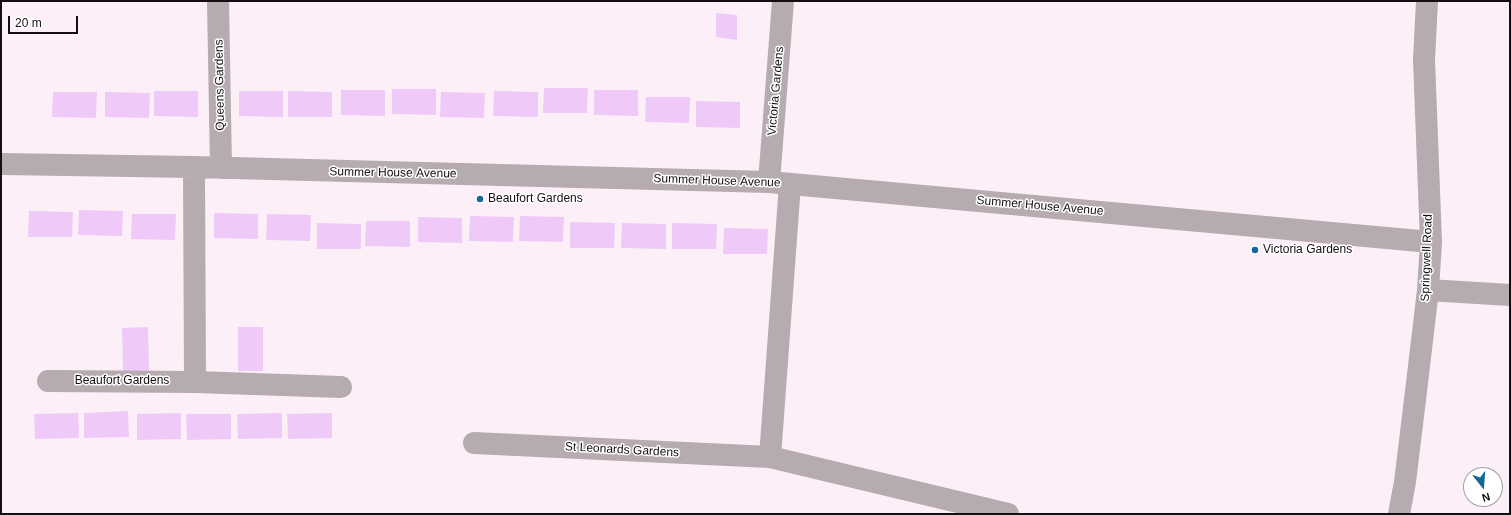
<!DOCTYPE html>
<html>
<head>
<meta charset="utf-8">
<style>
	body { margin:0 }
	#map { position:relative; width:1511px; height:515px; overflow:hidden; background:#fdeff8; font-family:Helvetica,sans-serif }
	canvas { display:block }
	.frame { position:absolute; inset:0; border:2px solid #150d12; pointer-events:none }
	.north { position:absolute; left:1463px; top:467px; width:40px; height:40px; box-sizing:border-box; background:#fff; border:1px solid #a19ea0; border-radius:50%; rotate:163deg; font-size:11px; font-weight:700; line-height:16px; text-align:center; color:#150d12 }
	.north::after { content:''; display:block; margin:auto; width:14px; height:18px; background:#126798; clip-path:polygon(50% 0,100% 100%,50% 72%,0 100%) }
	.scale { position:absolute; left:8px; top:16px; width:70px; height:18px; box-sizing:border-box; border:2px solid #150d12; border-top:0; padding-left:5px; font-size:12px; line-height:14px; white-space:nowrap; color:#150d12; -webkit-text-stroke:3px #fff; paint-order:stroke }
</style>
</head>
<body>
<div id="map">
<canvas width="1511" height="515"></canvas>
<div class="frame"></div>
<div class="north">N</div>
<div class="scale">20 m</div>
</div>
<script>
const context = document.querySelector('canvas').getContext('2d');
context.lineJoin = 'round';
function fill(path, color) { context.fillStyle = color; context.fill(path, 'evenodd'); }
function trace(path, color, width, dash) { context.strokeStyle = color; context.lineWidth = width; context.lineCap = dash ? 'butt' : 'round'; context.setLineDash(dash || []); context.stroke(path); }
function write(font, color, halo, rows, align = 'center') {
  context.font = font + ' Helvetica,sans-serif'; context.lineWidth = 3; context.setLineDash([]); context.textBaseline = 'middle'; context.strokeStyle = halo; context.fillStyle = color; for (const [text, x, y, turn = 0] of rows) {
    context.save(); context.translate(x, y); context.rotate((+turn || 0) * Math.PI / 180); context.textAlign = isNaN(turn) ? turn : align; if (halo) context.strokeText(text, 0, 0); context.fillText(text, 0, 0); context.restore();
  }
}
const building = new Path2D(`
	M 716,13 L 737,15 L 737,40 L 716,37 Z
	M 544,88 L 588,88 L 587,113 L 543,113 Z
	M 392,89 L 436,89 L 436,115 L 392,114 Z
	M 341,90 L 385,90 L 385,116 L 341,115 Z
	M 594,90 L 638,90 L 638,116 L 594,115 Z
	M 154,91 L 198,91 L 198,117 L 154,116 Z
	M 239,91 L 283,91 L 283,117 L 239,116 Z
	M 288,91 L 332,92 L 332,117 L 288,117 Z
	M 494,91 L 538,92 L 538,117 L 493,116 Z
	M 53,92 L 97,92 L 96,118 L 52,117 Z
	M 105,92 L 150,93 L 149,118 L 105,117 Z
	M 441,92 L 485,93 L 484,118 L 440,117 Z
	M 646,97 L 690,97 L 689,123 L 645,122 Z
	M 696,101 L 740,102 L 740,128 L 696,127 Z
	M 79,210 L 123,211 L 122,236 L 78,235 Z
	M 29,211 L 73,212 L 72,237 L 28,237 Z
	M 214,213 L 258,214 L 258,239 L 214,238 Z
	M 132,214 L 176,214 L 175,240 L 131,239 Z
	M 267,214 L 311,215 L 310,241 L 266,240 Z
	M 470,216 L 514,217 L 513,242 L 469,241 Z
	M 520,216 L 564,217 L 563,242 L 519,241 Z
	M 418,217 L 462,218 L 462,243 L 418,242 Z
	M 366,221 L 410,221 L 410,247 L 365,246 Z
	M 570,222 L 615,223 L 614,248 L 570,248 Z
	M 317,223 L 361,224 L 361,249 L 317,249 Z
	M 622,223 L 666,224 L 666,249 L 621,248 Z
	M 672,223 L 717,224 L 716,249 L 672,249 Z
	M 724,228 L 768,229 L 767,254 L 723,254 Z
	M 148,327 L 149,371 L 123,372 L 122,328 Z
	M 238,327 L 263,327 L 263,371 L 238,371 Z
	M 128,411 L 129,437 L 84,438 L 84,413 Z
	M 78,413 L 79,438 L 35,439 L 34,414 Z
	M 181,413 L 181,439 L 137,440 L 137,414 Z
	M 282,413 L 282,438 L 238,439 L 237,414 Z
	M 332,413 L 332,438 L 288,439 L 287,414 Z
	M 186,414 L 231,414 L 231,439 L 187,440 Z`);
const minor = new Path2D(`
	M 218,1 L 221,168
	M 1,164 L 194,167 L 769,182 L 1431,242
	M 194,167 L 195,382 L 341,387
	M 769,182 L 783,1
	M 790,184 L 770,457 L 1008,514
	M 1428,290 L 1510,295
	M 48,381 L 195,382
	M 474,443 L 770,457
	M 1399,514 L 1405,482 L 1417,383 L 1428,290 L 1431,242 L 1424,60 L 1427,1`);
const markers = [
	[480,199,4,"#126798"],
	[1255,250,4,"#126798"]
];
const streetNames = [
	["Queens Gardens",220,85,-91],
	["Victoria Gardens",776,91,-85],
	["Summer House Avenue",393,173,1],
	["Summer House Avenue",717,181,2],
	["Summer House Avenue",1040,206,5],
	["Springwell Road",1427,258,-88],
	["Beaufort Gardens",122,381],
	["St Leonards Gardens",622,450,3]
];
const poiNames = [
	["Beaufort Gardens",488,199],
	["Victoria Gardens",1263,250]
];
fill(building, '#efcaf8');
trace(minor, '#b6abae', 22);
for (const [x, y, r, color] of markers) { const dot = new Path2D(); dot.arc(x, y, r, 0, 2 * Math.PI); context.fillStyle = color; context.fill(dot); trace(dot, '#fff', 1.5); }
write('12px', '#150d12', '#fff', streetNames);
write('12px', '#150d12', '#fff', poiNames, 'left');
</script>
</body>
</html>
